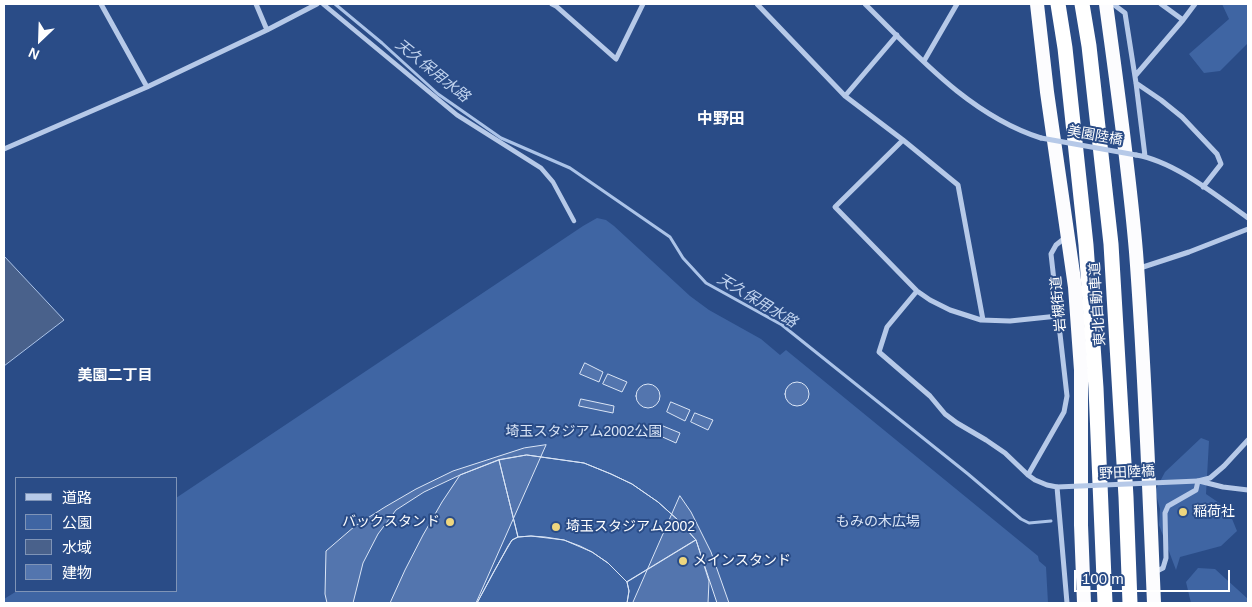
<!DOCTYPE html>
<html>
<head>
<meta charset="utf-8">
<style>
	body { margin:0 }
	#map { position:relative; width:1252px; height:607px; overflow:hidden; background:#2a4c87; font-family:Arial,"Noto Sans JP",sans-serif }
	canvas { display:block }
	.frame { position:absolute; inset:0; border:5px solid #fff; pointer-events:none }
	.legend { position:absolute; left:15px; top:477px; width:162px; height:115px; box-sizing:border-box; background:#2a4c87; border:1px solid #7f94b7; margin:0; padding:6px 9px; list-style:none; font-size:15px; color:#fff }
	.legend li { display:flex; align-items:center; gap:10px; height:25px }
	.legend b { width:25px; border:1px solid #7f94b7 }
	.north { position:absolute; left:15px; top:15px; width:50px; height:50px; -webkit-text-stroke:4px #2a4c87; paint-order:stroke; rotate:204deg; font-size:14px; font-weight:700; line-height:20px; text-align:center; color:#fff }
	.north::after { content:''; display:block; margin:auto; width:18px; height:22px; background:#fff; clip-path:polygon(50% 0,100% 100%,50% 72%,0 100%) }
	.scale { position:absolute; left:1074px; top:570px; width:156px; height:22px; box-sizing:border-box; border:2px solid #fff; border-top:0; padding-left:6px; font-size:15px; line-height:18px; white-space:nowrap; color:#fff; -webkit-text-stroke:4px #2a4c87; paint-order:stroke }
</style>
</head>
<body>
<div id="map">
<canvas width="1252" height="607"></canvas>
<div class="frame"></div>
<ul class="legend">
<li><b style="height:6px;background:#b6c9e8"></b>道路</li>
<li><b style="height:14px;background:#3f65a3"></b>公園</li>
<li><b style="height:14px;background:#49618b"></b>水域</li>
<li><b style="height:14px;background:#5375ae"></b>建物</li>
</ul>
<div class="north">N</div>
<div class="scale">100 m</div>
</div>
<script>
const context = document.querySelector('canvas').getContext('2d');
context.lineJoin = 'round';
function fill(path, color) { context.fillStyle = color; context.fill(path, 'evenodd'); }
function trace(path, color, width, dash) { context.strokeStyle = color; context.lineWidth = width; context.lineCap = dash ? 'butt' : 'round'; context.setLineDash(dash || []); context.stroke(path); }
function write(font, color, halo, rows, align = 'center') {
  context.font = font + ' Arial,"Noto Sans JP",sans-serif'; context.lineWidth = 4; context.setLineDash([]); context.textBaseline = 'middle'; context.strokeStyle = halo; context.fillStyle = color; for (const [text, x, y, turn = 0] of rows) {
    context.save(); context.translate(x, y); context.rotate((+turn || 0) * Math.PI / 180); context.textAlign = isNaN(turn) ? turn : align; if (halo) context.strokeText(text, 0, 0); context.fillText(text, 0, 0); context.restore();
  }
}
const green = new Path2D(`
	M 1222,4 L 1248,4 L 1248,43 L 1220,71 L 1204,73 L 1189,54 L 1229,19 Z
	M 597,218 L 606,220 L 614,226 L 690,296 L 709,310 L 761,339 L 780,355 L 786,350 L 1038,556 L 1039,561 L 1046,567 L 1048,603 L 4,603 L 4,599 L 17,591 L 176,591 L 176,498 L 583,226 Z
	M 1201,438 L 1209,441 L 1206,494 L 1228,509 L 1237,531 L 1221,546 L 1180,557 L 1176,570 L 1159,525 L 1160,509 L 1155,491 L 1165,472 Z
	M 1198,568 L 1215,569 L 1248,599 L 1248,603 L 1191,603 L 1186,582 Z`);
const water = new Path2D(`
	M 4,256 L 64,320 L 4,366 Z`);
const stream = new Path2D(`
	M 335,4 L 382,43 L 438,94 L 501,138 L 570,168 L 670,237 L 683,258 L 706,283 L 782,325 L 968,474 L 1021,519 L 1029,523 L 1051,521`);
const building = new Path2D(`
	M 585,363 L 603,372 L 599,382 L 580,374 Z
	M 608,374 L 627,382 L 622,392 L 603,384 Z
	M785 394a12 12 0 1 1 24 0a12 12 0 1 1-24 0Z
	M636 396a12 12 0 1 1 24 0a12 12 0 1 1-24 0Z
	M 581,399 L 614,406 L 613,413 L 579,406 Z
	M 671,402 L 690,410 L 685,421 L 667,412 Z
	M 695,413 L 713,420 L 708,430 L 691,422 Z
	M 663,426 L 680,433 L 676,443 L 658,435 Z
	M 546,445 L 476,603 L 327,603 L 325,594 L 326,551 L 355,526 L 385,507 L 416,489 L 453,471 L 524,448 Z
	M 527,455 L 584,463 L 611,474 L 632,484 L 658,502 L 678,520 L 696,540 L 709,581 L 708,603 L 627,603 L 629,591 L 627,582 L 608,563 L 592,552 L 564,540 L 531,536 L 518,537 L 512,540 L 493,573 L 477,603 L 390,603 L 405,570 L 423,535 L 442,502 L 460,475 L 499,460 Z
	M 527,455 L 584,463 L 611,474 L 632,484 L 658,502 L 678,520 L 696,540 L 627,582 L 608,563 L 592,552 L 580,546 L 564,540 L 545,537 L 531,536 L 518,537 L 499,460 Z
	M 499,460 L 518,537 L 512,540 L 508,546 L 477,603 L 353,603 L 363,563 L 378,534 L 396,510 L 424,492 L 460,475 Z
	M 680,496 L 691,512 L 711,552 L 729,603 L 633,603 Z
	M 696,540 L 717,603 L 627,603 L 629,591 L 627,582 Z`);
const pedestrian = new Path2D(`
	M 323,4 L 457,115 L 541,168 L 553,182 L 574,221`);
const minor = new Path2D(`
	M 101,4 L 147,87
	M 256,4 L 267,30
	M 552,4 L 556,6 L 616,59 L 643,4
	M 757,4 L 845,96 L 903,140 L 958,185 L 983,320
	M 865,4 C 917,55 969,115 1041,138
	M 1113,4 L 1125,13 L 1136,83 L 1145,156
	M 1161,4 L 1183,20
	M 924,61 L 957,4
	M 1135,76 L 1183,20 L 1195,4
	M 1136,83 L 1161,100 L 1182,117 L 1217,154 L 1221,164 L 1203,187
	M 845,96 L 897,35
	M 903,140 L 835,207 L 917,291 L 930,300 L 950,310 L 981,320 L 1010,321 L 1058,316
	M 4,149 L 147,87 L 267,30 L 317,4
	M 1136,155 C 1174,161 1217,196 1248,218
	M 1137,269 L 1189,252 L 1248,229
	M 917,291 L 887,327 L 879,352 L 930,396 L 945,414 L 957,423 L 986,440 L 1005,453 L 1028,475 L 1035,480 L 1047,485 L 1057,487 L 1067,603
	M 1028,475 L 1064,412 L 1067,396 L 1051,254 L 1056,245 L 1066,237
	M 1198,481 L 1210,478 L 1224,466 L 1248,440
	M 1199,481 L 1223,487 L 1248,490
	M 1153,573 L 1163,568 L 1166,558 L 1165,513 L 1168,506 L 1196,490 L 1198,481`);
const trunk = new Path2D(`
	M 1037,4 L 1047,92 L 1075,287 L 1081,370 L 1081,525 L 1084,603
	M 1106,4 C 1117,86 1129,169 1136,252 C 1145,369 1149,486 1154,603`);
const motorway = new Path2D(`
	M 1058,4 L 1065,48 L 1086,245 L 1096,388 L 1105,603
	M 1082,4 L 1089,46 L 1111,244 L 1126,497 L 1130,603`);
const minorBridge = new Path2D(`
	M 1041,138 L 1136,155
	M 1057,487 L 1198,481`);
const markers = [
	[1183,512,5,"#eed67e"],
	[450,522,5,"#eed67e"],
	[556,527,5,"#eed67e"],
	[683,561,5,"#eed67e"]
];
const streetNames = [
	["美園陸橋",1095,136,10],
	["岩槻街道",1059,304,-95],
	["東北自動車道",1098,304,-94],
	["野田陸橋",1127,473,-3]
];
const parkNames = [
	["埼玉スタジアム2002公園",584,432],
	["もみの木広場",878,522]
];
const poiNames = [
	["稲荷社",1193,512],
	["バックスタンド",440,522,"right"],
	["埼玉スタジアム2002",566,527],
	["メインスタンド",693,561]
];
const waterNames = [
	["天久保用水路",432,71,39],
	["天久保用水路",757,301,31]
];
const neighbourhoodNames = [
	["美園二丁目",115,376]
];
const quarterNames = [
	["中野田",721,120]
];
fill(green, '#3f65a3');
fill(water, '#49618b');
trace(water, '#abc3e8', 1);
trace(stream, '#abc3e8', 3);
fill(building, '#5375ae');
trace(building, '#dae5f6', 1);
trace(pedestrian, '#b6c9e8', 4.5);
trace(minor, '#b6c9e8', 5);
trace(trunk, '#fcfcfe', 14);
trace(motorway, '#fff', 15);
trace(minorBridge, '#b6c9e8', 5);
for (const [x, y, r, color] of markers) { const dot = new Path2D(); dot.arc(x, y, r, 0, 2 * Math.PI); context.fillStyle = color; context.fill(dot); trace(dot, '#2a4c87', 2); }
write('14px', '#fff', '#2a4c87', streetNames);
write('14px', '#dae5f6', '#2a4c87', parkNames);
write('14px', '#fff', '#2a4c87', poiNames, 'left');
write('italic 15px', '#c2d4ef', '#2a4c87', waterNames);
write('bold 15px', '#fff', '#2a4c87', neighbourhoodNames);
write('bold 16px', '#fff', '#2a4c87', quarterNames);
</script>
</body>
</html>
